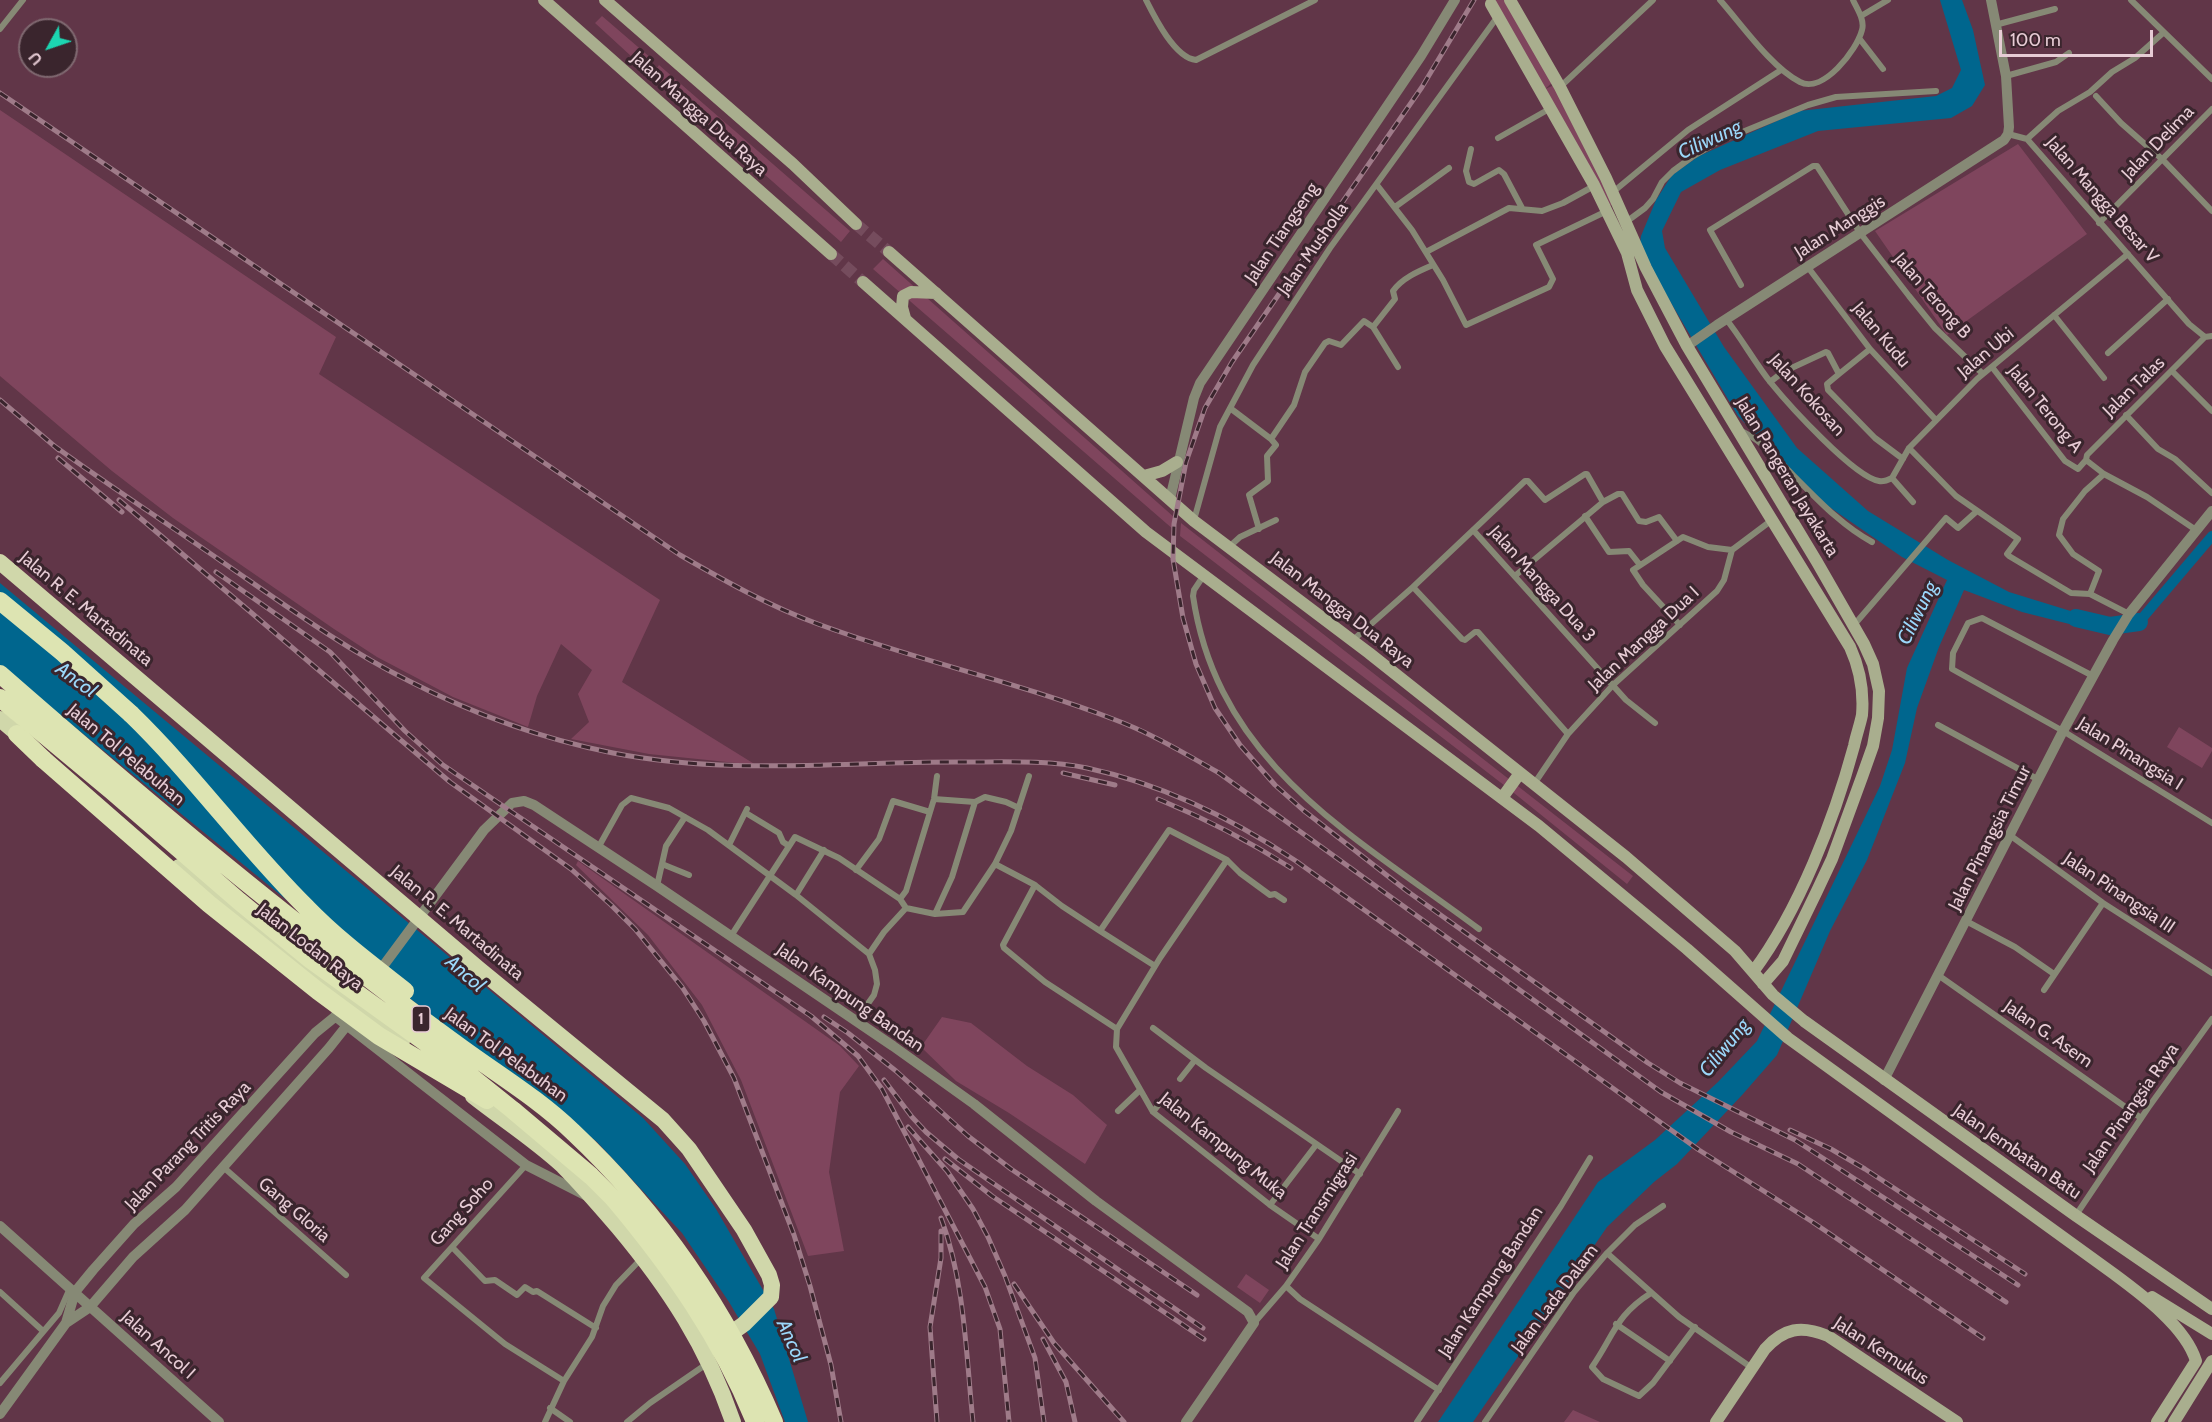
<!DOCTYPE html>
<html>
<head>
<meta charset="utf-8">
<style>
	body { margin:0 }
	#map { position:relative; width:2212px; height:1422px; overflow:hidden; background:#613648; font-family:Cabin,sans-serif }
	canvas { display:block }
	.north { position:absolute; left:18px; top:18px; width:60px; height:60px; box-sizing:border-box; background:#3a252d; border:2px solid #7f6870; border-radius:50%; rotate:230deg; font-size:16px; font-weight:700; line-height:24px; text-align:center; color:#e7ccd5 }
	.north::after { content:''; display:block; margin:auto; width:21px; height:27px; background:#1cd5b1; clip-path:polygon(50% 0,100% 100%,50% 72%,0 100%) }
	.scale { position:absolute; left:1999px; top:30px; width:154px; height:27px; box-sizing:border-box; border:3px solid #e7ccd5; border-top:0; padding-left:8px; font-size:18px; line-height:21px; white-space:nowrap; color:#e7ccd5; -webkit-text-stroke:4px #3a252d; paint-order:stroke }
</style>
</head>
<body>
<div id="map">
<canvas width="2212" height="1422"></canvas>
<div class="north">U</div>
<div class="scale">100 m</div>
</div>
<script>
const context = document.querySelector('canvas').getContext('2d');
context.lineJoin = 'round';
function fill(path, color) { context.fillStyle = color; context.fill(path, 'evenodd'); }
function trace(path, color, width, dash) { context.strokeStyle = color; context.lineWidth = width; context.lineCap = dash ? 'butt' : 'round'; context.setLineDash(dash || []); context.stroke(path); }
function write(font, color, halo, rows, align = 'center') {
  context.font = font + ' Cabin,sans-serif'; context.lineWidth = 6; context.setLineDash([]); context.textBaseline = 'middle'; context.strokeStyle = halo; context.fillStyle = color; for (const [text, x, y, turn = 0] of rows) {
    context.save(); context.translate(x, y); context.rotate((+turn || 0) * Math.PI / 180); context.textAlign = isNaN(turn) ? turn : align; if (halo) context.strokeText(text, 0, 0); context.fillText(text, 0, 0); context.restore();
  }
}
const green = new Path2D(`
	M 1489,0 L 1509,0 L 1554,81 L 1545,89 L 1557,84 L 1616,201 L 1606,209 Z
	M 602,16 L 652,59 L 644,68 L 595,23 Z
	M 659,65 L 850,231 L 841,242 L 652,75 Z
	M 0,110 L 336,337 L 319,374 L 660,600 L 622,682 L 756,765 L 649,754 L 571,739 L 589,722 L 578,694 L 592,670 L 561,644 L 537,696 L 528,727 L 453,697 L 377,657 L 334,629 L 173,518 L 112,471 L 0,376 Z
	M 2018,144 L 2087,234 L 1947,335 L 1875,231 Z
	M 883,259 L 1175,518 L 1174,530 L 873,269 Z
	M 1181,523 L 1633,876 L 1627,884 L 1509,789 L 1192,545 L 1180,536 Z
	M 2179,727 L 2212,748 L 2212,751 L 2202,768 L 2167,747 Z
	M 578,861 L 840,1046 L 859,1066 L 840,1092 L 829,1172 L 844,1251 L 808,1256 L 741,1080 L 702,1005 L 648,935 L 576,865 Z
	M 942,1017 L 971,1023 L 1027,1066 L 1073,1095 L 1107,1125 L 1085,1164 L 1009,1113 L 956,1081 L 921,1047 Z
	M 1246,1274 L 1269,1290 L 1260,1303 L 1237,1287 Z
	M 1573,1410 L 1600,1422 L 1564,1422 Z`);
const water = new Path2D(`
	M 1940,0 L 1962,0 L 1973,30 L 1985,85 L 1972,106 L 1951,118 L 1818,131 L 1720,170 L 1681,192 L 1662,231 L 1665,248 L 1724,347 L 1797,448 L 1868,511 L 1948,560 L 2009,592 L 2103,621 L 2097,631 L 2022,612 L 1964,590 L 1939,647 L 1917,708 L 1905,763 L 1867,860 L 1830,931 L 1777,1055 L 1743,1094 L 1677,1164 L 1654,1182 L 1607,1227 L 1473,1422 L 1438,1422 L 1598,1182 L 1655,1140 L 1718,1082 L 1757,1041 L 1880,786 L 1892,750 L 1907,668 L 1947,580 L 1902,557 L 1825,504 L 1738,416 L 1639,249 L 1641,236 L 1656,200 L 1672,175 L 1699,156 L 1799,111 L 1936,96 L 1952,88 L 1961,70 Z
	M 0,583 L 643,1118 L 685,1164 L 716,1209 L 774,1309 L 808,1422 L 785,1422 L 760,1354 L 729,1302 L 682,1233 L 597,1142 L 370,968 L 0,666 Z`);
const canal = new Path2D(`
	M 2139,622 L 2212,536`);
const river = new Path2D(`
	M 2076,618 L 2110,626 L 2139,622`);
const secondaryTunnel = new Path2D(`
	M 856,224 L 889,252
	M 831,254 L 863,282`);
const minor = new Path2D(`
	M 1146,0 C 1155,18 1175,58 1196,60 L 1315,0
	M 1720,0 C 1742,25 1772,68 1800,82 C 1823,94 1857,50 1862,30 C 1865,20 1857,9 1853,0
	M 2131,0 L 2212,79
	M 1861,16 L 1888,0
	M 1995,25 L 2055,9
	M 0,29 L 23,0
	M 1859,38 L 1883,69
	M 2006,76 L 2056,62 L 2069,53
	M 1560,87 L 1653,0
	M 2096,96 L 2121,123 L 2163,160 L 2212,211
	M 2008,134 L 2027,139 L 2189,324 L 2205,337 L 2212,336
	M 1498,138 L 1551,108
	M 2027,139 L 2058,111 L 2090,92 L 2112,72 L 2135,58 L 2163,33
	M 1471,149 L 1466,171 L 1469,182 L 1474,184 L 1499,170 L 1504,174 L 1522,208
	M 1377,185 L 1412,230 L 1443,280 L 1466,325 L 1549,287 L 1553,279 L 1536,245 L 1607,211
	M 1613,192 L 1688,130 L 1781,70
	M 1395,207 L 1449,168
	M 1626,222 L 1645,208 L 1653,199 L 1662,182 L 1673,171 L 1692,157 L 1718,142 L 1808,105 L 1836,97 L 1936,91
	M 2099,223 L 2212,109
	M 1426,252 L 1509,208 L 1542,211 L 1563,203 L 1594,186
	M 1807,266 L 1870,349 L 1935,419
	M 1741,285 L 1710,230 L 1813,166 L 1817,166 L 1861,234 L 1909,296 L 1935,328 L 1983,374
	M 2054,315 L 2104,378
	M 1726,319 C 1742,339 1755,363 1771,383 C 1788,404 1854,477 1879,481 C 1884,482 1888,480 1892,478 L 1909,448 L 1977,379 L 2128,254
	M 2108,353 L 2168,299
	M 1398,367 L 1373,327 L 1395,299 L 1393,291 C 1402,278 1419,271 1433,265
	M 1992,367 L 2065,461 L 2078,469 L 2086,460 L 2104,474 L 2147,497 L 2196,530
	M 2172,371 L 2212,411
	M 1839,374 L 1827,384 L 1828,390 L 1875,438 L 1903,459
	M 1770,382 L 1783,372 L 1826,352 L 1828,353 L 1839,374 L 1870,349
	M 1230,408 L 1271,439
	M 2126,415 L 2158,449 L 2175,459 L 2212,493
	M 1739,430 C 1762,440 1775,457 1793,475 C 1817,499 1842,526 1872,542
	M 1909,448 L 1956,496 L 2018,539 L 2007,554 L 2009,556 L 2071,593 L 2090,594 L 2129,614
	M 2086,460 L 2087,455 L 2205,337
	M 1892,478 L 1913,502
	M 1585,516 L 1609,552 L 1629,551 L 1640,565
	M 1194,520 L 1220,427 L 1253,365 L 1330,248 L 1498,16
	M 1259,529 L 1249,495 L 1268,481 L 1267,456 L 1276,445 L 1271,439 L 1294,405 L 1305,372 L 1325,343 L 1329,341 L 1341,345 L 1364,321 L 1373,327
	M 1473,530 L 1626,700 L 1655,723
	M 1229,547 L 1240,537 L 1276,520
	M 1204,575 L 1194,590 L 1193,596 C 1218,765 1355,836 1479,929
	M 1516,575 L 1603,502
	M 1413,587 L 1462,639 L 1465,640 L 1475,632 L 1478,632 L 1568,734
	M 2090,594 L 2099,571 L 2073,554 L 2059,535 L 2063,519 L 2085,491 L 2104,474
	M 1680,625 L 1643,585 L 1633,570 L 1683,537 L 1708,547 L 1732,550
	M 1854,625 L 1946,518 L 1958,528 L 1977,511
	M 1353,640 L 1413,587 L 1525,481 L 1528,481 L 1545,500 L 1585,474 L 1587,474 L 1603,502 L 1618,494 L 1622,494 L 1639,521 L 1646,522 L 1659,517 L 1677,541
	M 2093,676 L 1982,618 L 1968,623 L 1953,653 L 1952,669 L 2063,731 L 2212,823
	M 1938,725 L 2039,780
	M 937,776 L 934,799 L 906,891 L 900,899 L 906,908 L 935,914 L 963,912 L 995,864 L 1011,831 L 1029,776
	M 1534,784 L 1568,734 L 1613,685 L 1717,591 L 1724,580 L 1732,550 L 1772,520
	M 934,799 L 975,802 L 985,797 L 1006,802 L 1019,808
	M 746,813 L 779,833 L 783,842 L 789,846
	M 2011,836 L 2103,903 L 2212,973
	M 729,845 L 747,809
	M 598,848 L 622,805 L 631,798 L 669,808 L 708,830 L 796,895 L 869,954 L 875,970 L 877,984 L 874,995 L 855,1022
	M 1227,860 L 1160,958 L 1117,1029 L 1116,1047 L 1153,1112 L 1270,1205 L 1319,1239
	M 662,864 L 689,875
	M 995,864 L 1035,885 L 1062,906 L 1100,931
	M 856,870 L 879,839 L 893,801 L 930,812
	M 1035,885 L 1003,945 L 1004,948 L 1045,982 L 1117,1029
	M 657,886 L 666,846 L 685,817
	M 796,895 L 824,850
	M 935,914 L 952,877 L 975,802
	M 1966,921 L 2015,947 L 2054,974
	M 731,936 L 795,837 L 839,858 L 900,899
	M 869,954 L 884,932 L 906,908
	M 1155,966 L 1100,931 L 1169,830 L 1227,860 L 1240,873 L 1270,895 L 1275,894 L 1284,900
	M 1938,975 L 2141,1118
	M 2044,990 L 2103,903
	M 1153,1028 L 1206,1068 L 1360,1174
	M 1180,1079 L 1195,1060
	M 1118,1111 L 1139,1091
	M 1153,1112 L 1160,1103
	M 526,1165 L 424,1278 L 505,1344 L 564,1381
	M 222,1166 L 346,1275
	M 1270,1205 L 1316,1145
	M 2076,1215 L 2148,1108 L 2212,1019
	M 452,1247 L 485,1281 L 495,1280 L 517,1295 L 525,1287 L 533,1292 L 537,1291 L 596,1328
	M 1607,1253 L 1679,1317 L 1752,1368
	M 1286,1286 L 1300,1299 L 1439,1390
	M 0,1292 L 43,1331
	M 1651,1293 C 1616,1315 1614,1335 1592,1367 L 1603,1379 L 1639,1396 L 1653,1383 L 1695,1327
	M 1254,1323 L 1286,1286 L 1319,1239 L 1398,1111
	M 1616,1324 L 1670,1361
	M 0,1383 L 59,1313 L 70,1288
	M 550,1408 L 570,1422
	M 545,1422 L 564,1381 L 592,1337 L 603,1306 L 616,1285 L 641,1259
	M 627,1422 L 650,1403 L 708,1363
	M 1417,1422 L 1561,1206 L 1590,1158
	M 1485,1422 L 1574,1292 L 1607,1253 L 1635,1225 L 1663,1206`);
const tertiary = new Path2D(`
	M 1687,346 L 1717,325 L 2004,140 L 2008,134 L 2009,127 L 2006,76 L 1991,0
	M 1170,499 L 1194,398 L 1200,383 L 1421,56 L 1455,0
	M 378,973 L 484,830 L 512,803 L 524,801 L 534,805 L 657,886 L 893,1046 L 974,1104 L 1096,1201 L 1248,1312 L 1254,1323 L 1186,1422
	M 335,1016 L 526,1165 L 585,1195
	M 1884,1080 L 2063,731 L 2113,640 L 2129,614 L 2212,511
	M 0,1226 L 219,1422
	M 66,1323 L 90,1307 L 133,1257 L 185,1210 L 329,1048 L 356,1014
	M 0,1414 L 66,1323 L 75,1292 L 93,1270 L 134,1224 L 176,1187 L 315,1033 L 347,1007`);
const secondary = new Path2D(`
	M 544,0 L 831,254
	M 605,0 L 793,164 L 856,224
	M 1510,0 L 1560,87 L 1606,178 L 1646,268 L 1687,346 L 1817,562 L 1864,644 L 1873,664 L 1879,691 L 1878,718 L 1873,746 L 1862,777 L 1832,859 L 1816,893 L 1783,961 L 1763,984
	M 1491,4 L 1594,185 L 1627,253 L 1637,290 L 1665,346 L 1850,647 C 1860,669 1864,691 1862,715 C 1860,725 1856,736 1854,746 C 1834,820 1799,910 1753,972
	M 889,252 L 1194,521 L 1369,653 L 1626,857 L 1735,951 L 1773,995 L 1804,1021 L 2075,1215 L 2212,1309
	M 863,282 L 1146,532 L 1539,826 L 1687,949 L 1788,1038 L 2114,1274 C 2141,1294 2186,1327 2196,1361 L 2157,1422
	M 905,318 L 902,307 L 903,296 L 911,292 L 936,293
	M 1144,476 L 1162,471 L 1177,462
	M 1502,798 L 1520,773
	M 2152,1297 L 2212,1334
	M 1716,1422 L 1765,1349 C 1784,1328 1801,1325 1828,1336 L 1957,1422
	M 2174,1422 L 2212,1361`);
const trunk = new Path2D(`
	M 0,562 L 479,969 L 663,1120 L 689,1149 L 744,1230 L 769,1275 L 772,1285 L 771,1297 L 744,1324 L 705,1352
	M 0,719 L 27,742
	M 179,867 L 350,1004 L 402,1041
	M 473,1096 C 502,1119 535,1140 563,1166 C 582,1185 600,1206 618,1227 C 669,1288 707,1346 733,1422`);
const motorway = new Path2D(`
	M 0,601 L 62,652 L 131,714
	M 17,734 L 43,759
	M 514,1111 L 591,1176 L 614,1199`);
const rail = new Path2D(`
	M 1474,0 L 1422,87 L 1232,362 L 1205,408 L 1186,462 L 1174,524 L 1173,559 L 1183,618 L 1196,664 L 1215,708 L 1240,745 L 1275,785 L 1303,810 L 1407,891 L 1648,1063 L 1680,1083 L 1795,1140 L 2018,1285
	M 0,93 L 680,555 C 725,581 769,606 818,624 C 915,660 1017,682 1113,719 C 1151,733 1184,753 1219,773 L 1661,1092 L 1731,1132 L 1798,1164 L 2006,1302
	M 0,400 L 59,450
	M 53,445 C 108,485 165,522 221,561 C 282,603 343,648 409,681 C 473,714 543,739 613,753 C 730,776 848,761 965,762 C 1005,762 1047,760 1087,768 C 1162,784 1233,819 1296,861 L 1699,1150 L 1811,1221 L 1983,1338
	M 58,458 L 122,512
	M 119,500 L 450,782 L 571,869 L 611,905 L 635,929 L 682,987 L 704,1021 L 734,1078 L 794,1235 L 810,1286 L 831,1365 L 841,1422
	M 216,572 L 330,652 L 405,731 L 443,765 L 811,1016 L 858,1056 L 882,1089 L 985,1287 L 1000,1329 L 1009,1422
	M 1063,773 L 1115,785
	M 1158,799 C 1204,818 1249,841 1291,868
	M 824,1017 L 848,1033 L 896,1071 L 968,1136 L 1011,1169 L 1197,1295
	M 884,1080 L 912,1117 L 926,1132 L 958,1159 L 1203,1328
	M 908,1127 L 947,1171 L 973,1209 L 988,1237 L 1005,1276 L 1035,1358 L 1044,1422
	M 1790,1130 L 1831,1149 L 1865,1169 L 2025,1274
	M 945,1159 L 992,1196 L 1204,1339
	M 941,1218 C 965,1282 966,1355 973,1422
	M 1014,1284 L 1054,1343 L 1124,1422
	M 1043,1339 L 1066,1382 L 1075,1422
	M 937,1422 L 930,1327 L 941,1258 L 941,1231`);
const motorwayBridge = new Path2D(`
	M 0,674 C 103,764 207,853 315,937 C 363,974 410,1011 459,1046 C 497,1074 539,1099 573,1132 C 660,1214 727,1312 774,1422
	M 0,698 L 112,791 L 239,901 L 311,960 L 458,1066 L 514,1111
	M 131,714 C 194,775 245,847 307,908 C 337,939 372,965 405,991
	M 43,759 L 209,904 L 318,991 L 379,1036 L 487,1100
	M 614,1199 C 671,1267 722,1339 755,1422`);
const shields = [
	[421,1019,18]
];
const shieldNames = [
	["1",421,1019]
];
const streetNames = [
	["Jalan Mangga Dua Raya",699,114,42],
	["Jalan Delima",2158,143,-46],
	["Jalan Mangga Besar V",2102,200,49],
	["Jalan Manggis",1840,227,-32],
	["Jalan Tiangseng",1282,233,-56],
	["Jalan Musholla",1313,249,-55],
	["Jalan Terong B",1932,296,49],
	["Jalan Kudu",1881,335,50],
	["Jalan Ubi",1986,353,-40],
	["Jalan Talas",2134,387,-44],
	["Jalan Kokosan",1807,395,48],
	["Jalan Terong A",2045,409,51],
	["Jalan Pangeran Jayakarta",1787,477,59],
	["Jalan Mangga Dua 3",1542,584,48],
	["Jalan R. E. Martadinata",86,609,40],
	["Jalan Mangga Dua Raya",1342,610,38],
	["Jalan Mangga Dua I",1644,639,-43],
	["Jalan Pinangsia I",2130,754,32],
	["Jalan Tol Pelabuhan",126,755,40],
	["Jalan Pinangsia Timur",1990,838,-63],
	["Jalan Pinangsia III",2119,893,34],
	["Jalan R. E. Martadinata",457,923,40],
	["Jalan Lodan Raya",310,947,38],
	["Jalan Kampung Bandan",850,998,35],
	["Jalan G. Asem",2048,1034,35],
	["Jalan Tol Pelabuhan",506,1055,36],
	["Jalan Pinangsia Raya",2131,1108,-55],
	["Jalan Parang Tritis Raya",188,1146,-46],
	["Jalan Kampung Muka",1223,1146,39],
	["Jalan Jembatan Batu",2017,1152,35],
	["Gang Gloria",294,1210,41],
	["Jalan Transmigrasi",1317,1211,-57],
	["Gang Soho",462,1212,-48],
	["Jalan Kampung Bandan",1491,1282,-57],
	["Jalan Lada Dalam",1555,1299,-53],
	["Jalan Ancol I",158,1345,42],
	["Jalan Kemukus",1881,1351,33]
];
const waterNames = [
	["Ciliwung",1710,140,-25],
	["Ciliwung",1918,613,-64],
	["Ancol",76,680,36],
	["Ancol",465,974,41],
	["Ciliwung",1725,1048,-51],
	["Ancol",791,1341,66]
];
fill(green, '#7f455d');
fill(water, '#00668e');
trace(canal, '#00668e', 10);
trace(river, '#00668e', 18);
trace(secondaryTunnel, '#754c5d', 12, [12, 6]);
trace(minor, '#868975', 6);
trace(tertiary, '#868975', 10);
trace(secondary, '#a9ae8e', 12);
trace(trunk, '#d0d7aa', 16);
trace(motorway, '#dde4b2', 18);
trace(rail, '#9f7b89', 5);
trace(rail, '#3a252d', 3, [9]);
trace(motorwayBridge, '#dde4b2', 18);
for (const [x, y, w] of shields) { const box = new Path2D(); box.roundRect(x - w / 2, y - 13, w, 26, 4.5); context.fillStyle = '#3a252d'; context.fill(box); trace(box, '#e7ccd5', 1.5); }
write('bold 16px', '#e7ccd5', null, shieldNames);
write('18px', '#e7ccd5', '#3a252d', streetNames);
write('italic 20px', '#9bd7fa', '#3a252d', waterNames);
</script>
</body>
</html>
